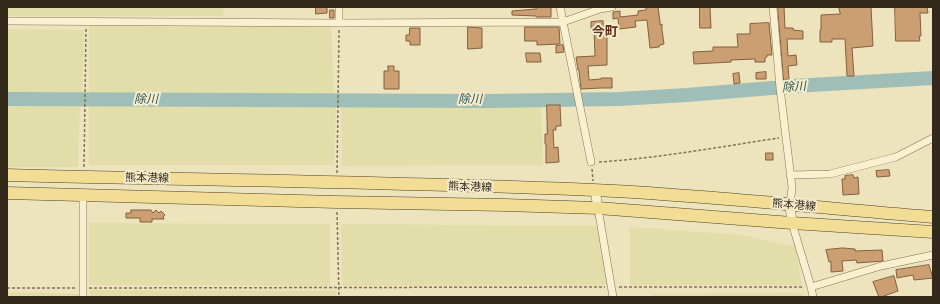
<!DOCTYPE html>
<html>
<head>
<meta charset="utf-8">
<style>
	body { margin:0 }
	#map { position:relative; width:940px; height:304px; overflow:hidden; background:#ede3bc; font-family:"Crimson Pro",serif }
	canvas { display:block }
	.frame { position:absolute; inset:0; border:8px solid #33291b; pointer-events:none }
</style>
</head>
<body>
<div id="map">
<canvas width="940" height="304"></canvas>
<div class="frame"></div>
</div>
<script>
const context = document.querySelector('canvas').getContext('2d');
context.lineJoin = 'round';
function fill(path, color) { context.fillStyle = color; context.fill(path, 'evenodd'); }
function trace(path, color, width, dash) { context.strokeStyle = color; context.lineWidth = width; context.lineCap = dash ? 'butt' : 'round'; context.setLineDash(dash || []); context.stroke(path); }
function write(font, color, halo, rows, align = 'center') {
  context.font = font + ' "Crimson Pro","Noto Sans JP",serif'; context.lineWidth = 4; context.setLineDash([]); context.textBaseline = 'middle'; context.strokeStyle = halo; context.fillStyle = color; for (const [text, x, y, turn = 0] of rows) {
    context.save(); context.translate(x, y); context.rotate((+turn || 0) * Math.PI / 180); context.textAlign = isNaN(turn) ? turn : align; if (halo) context.strokeText(text, 0, 0); context.fillText(text, 0, 0); context.restore();
  }
}
const farmland = new Path2D(`
	M 7,7 L 224,7 L 223,16 L 7,16 Z
	M 89,26 L 331,26 L 334,95 L 89,93 Z
	M 7,29 L 84,30 L 82,92 L 7,93 Z
	M 7,103 L 80,104 L 78,167 L 7,167 Z
	M 89,103 L 336,104 L 334,165 L 89,165 Z
	M 341,104 L 541,105 L 543,165 L 342,166 Z
	M 89,223 L 330,224 L 330,286 L 89,285 Z
	M 341,224 L 597,226 L 608,285 L 342,286 Z
	M 630,227 L 742,235 L 795,247 L 802,285 L 630,285 Z
	M 90,290 L 336,291 L 336,297 L 90,297 Z
	M 7,292 L 80,294 L 80,297 L 7,297 Z
	M 803,293 L 804,297 L 653,297 L 653,294 Z`);
const river = new Path2D(`
	M 7,99 L 488,101 L 619,99 L 687,95 L 772,88 L 780,88 L 793,86 L 933,78`);
const building = new Path2D(`
	M 316,7 L 327,7 L 327,13 L 316,14 Z
	M 536,7 L 551,7 L 551,17 L 536,17 L 536,16 L 512,15 L 512,11 L 536,9 Z
	M 646,7 L 658,7 L 660,22 L 660,25 L 662,24 L 662,30 L 664,44 L 660,45 L 659,47 L 650,48 L 647,20 L 635,21 L 636,27 L 619,29 L 618,18 L 613,19 L 613,12 L 620,11 L 620,17 L 638,15 L 638,11 L 646,10 Z
	M 700,7 L 710,7 L 711,28 L 700,28 Z
	M 778,7 L 784,7 L 785,28 L 793,28 L 793,30 L 803,31 L 803,39 L 787,39 L 788,56 L 796,55 L 797,65 L 788,66 L 789,79 L 784,80 Z
	M 839,7 L 871,7 L 873,46 L 852,48 L 854,76 L 847,76 L 845,39 L 832,39 L 832,42 L 820,42 L 820,30 L 821,30 L 821,15 L 840,14 Z
	M 895,7 L 927,7 L 928,13 L 920,13 L 921,36 L 919,36 L 920,41 L 896,41 Z
	M 330,10 L 334,10 L 334,18 L 330,18 Z
	M 603,21 L 604,37 L 607,37 L 607,65 L 588,66 L 589,80 L 601,79 L 601,78 L 612,78 L 612,88 L 601,88 L 581,89 L 579,70 L 578,70 L 576,57 L 595,56 L 594,30 L 591,30 L 591,22 Z
	M 769,23 L 772,55 L 767,55 L 767,57 L 765,58 L 765,62 L 755,62 L 755,59 L 731,60 L 731,62 L 694,64 L 693,52 L 713,51 L 713,47 L 738,47 L 737,34 L 750,34 L 750,24 Z
	M 468,27 L 482,28 L 482,48 L 468,49 Z
	M 525,27 L 559,27 L 560,44 L 537,45 L 537,41 L 525,41 Z
	M 410,28 L 420,28 L 420,45 L 410,45 L 410,41 L 406,41 L 406,35 L 409,35 Z
	M 563,45 L 564,52 L 556,53 L 556,46 Z
	M 526,53 L 540,53 L 541,62 L 527,62 Z
	M 388,66 L 394,66 L 394,71 L 399,71 L 399,89 L 384,89 L 384,71 L 388,71 Z
	M 766,72 L 766,79 L 756,79 L 756,73 Z
	M 739,73 L 740,83 L 734,84 L 733,74 Z
	M 547,105 L 560,105 L 561,126 L 556,126 L 556,130 L 553,130 L 554,148 L 558,147 L 559,162 L 546,163 L 546,144 L 545,144 L 545,134 L 547,134 Z
	M 766,153 L 773,153 L 773,160 L 766,160 Z
	M 889,170 L 890,176 L 877,177 L 876,171 Z
	M 853,175 L 854,178 L 858,177 L 859,194 L 843,195 L 842,179 L 845,179 L 845,176 Z
	M 131,210 L 151,210 L 153,213 L 156,210 L 159,213 L 161,211 L 165,215 L 163,217 L 164,219 L 152,219 L 152,222 L 140,222 L 140,218 L 126,218 L 126,213 L 131,213 Z
	M 843,248 L 855,249 L 855,251 L 882,250 L 883,261 L 857,263 L 856,260 L 842,261 L 843,271 L 831,272 L 831,261 L 829,262 L 826,250 Z
	M 929,265 L 933,278 L 914,280 L 913,275 L 897,278 L 896,270 Z
	M 894,276 L 898,291 L 881,297 L 879,297 L 873,282 Z`);
const path = new Path2D(`
	M 599,162 C 659,158 719,147 779,138
	M 84,167 L 86,29
	M 592,169 L 593,181
	M 337,173 L 339,30
	M 337,212 L 339,297
	M 619,287 L 803,287
	M 7,288 L 75,288
	M 89,288 L 605,287`);
const minor = new Path2D(`
	M 339,7 L 339,23
	M 560,7 L 591,162
	M 773,7 L 780,88 L 792,187 L 790,205
	M 7,21 L 339,23 L 563,22 L 600,9 L 612,7
	M 790,175 L 830,174 L 896,157 L 933,138
	M 598,208 L 613,297
	M 792,223 L 811,287 L 813,297
	M 811,287 L 881,266 L 933,255
	M 83,297 L 83,196`);
const tertiary = new Path2D(`
	M 595,190 L 598,208
	M 790,205 L 792,223`);
const primary = new Path2D(`
	M 7,175 C 203,180 398,182 594,190 C 707,195 820,208 933,217
	M 7,193 L 336,202 L 505,205 L 598,208 L 792,223 L 933,232`);
const streetNames = [
	["熊本港線",147,178,1],
	["熊本港線",470,187,2],
	["熊本港線",794,205,5]
];
const waterNames = [
	["除川",794,87,-4],
	["除川",146,99],
	["除川",470,99]
];
const quarterNames = [
	["今町",605,32]
];
fill(farmland, '#e2deaa');
trace(river, '#a0beb8', 14);
fill(building, '#cb9f72');
trace(building, '#835f3c', 1);
trace(minor, '#847356', 8);
trace(tertiary, '#847356', 10);
trace(primary, '#51402b', 13);
trace(path, '#847356', 1.5, [3, 2]);
trace(minor, '#f8f0cf', 7);
trace(tertiary, '#f8f0cf', 9);
trace(primary, '#f1dd93', 12);
write('11px', '#33291b', '#f4eccb', streetNames);
write('italic 12px', '#2a5253', '#f4eccb', waterNames);
write('bold 13px', '#5f2f1b', '#f4eccb', quarterNames);
</script>
</body>
</html>
